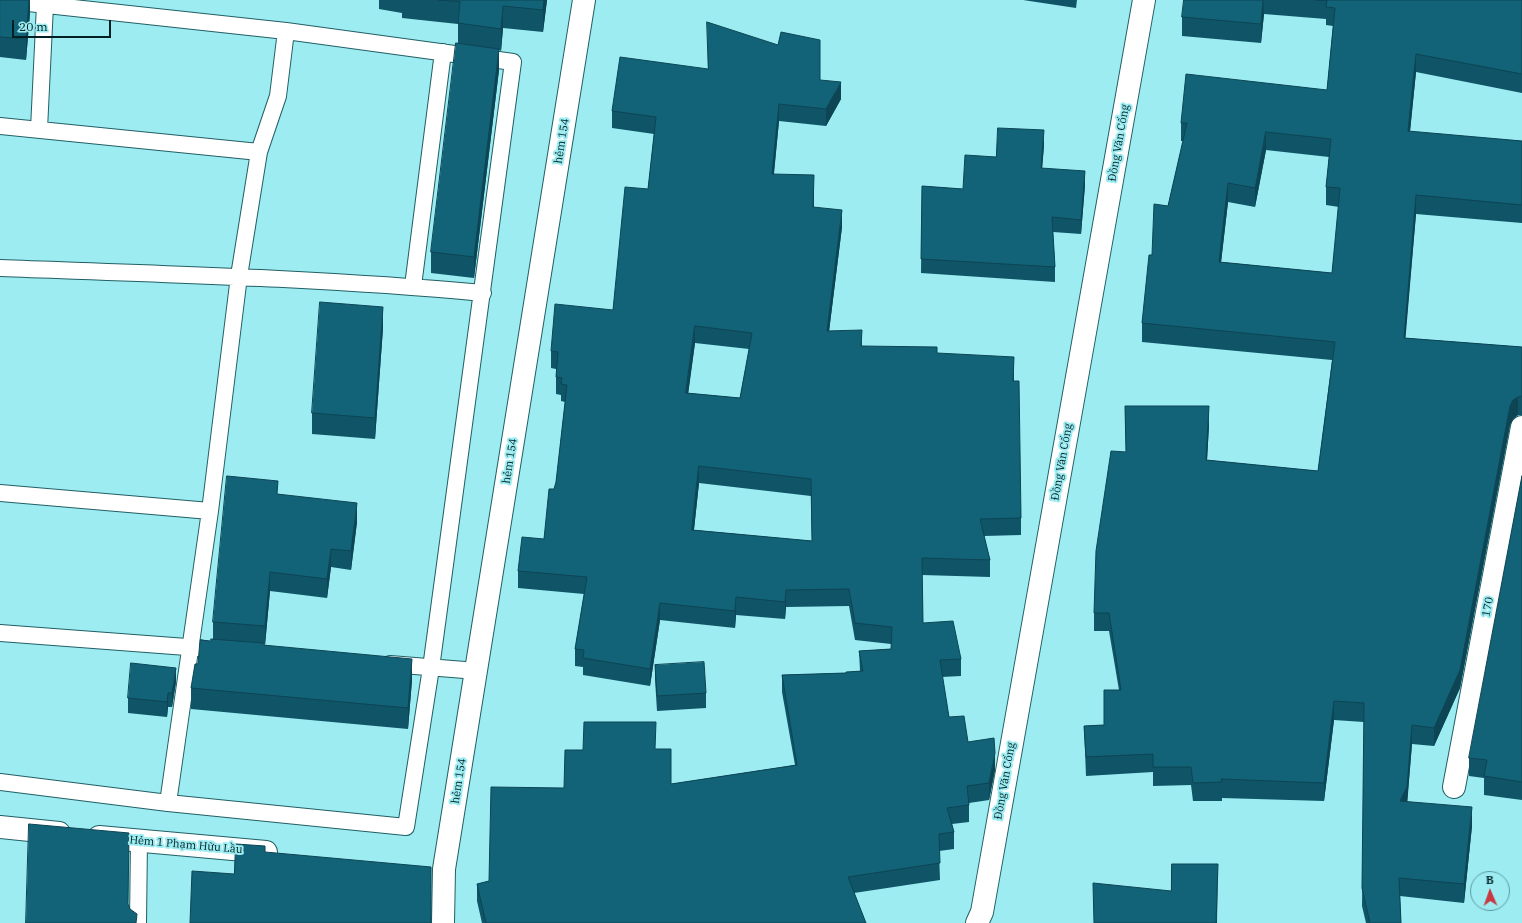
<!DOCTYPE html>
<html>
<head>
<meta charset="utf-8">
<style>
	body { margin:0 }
	#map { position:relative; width:1522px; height:923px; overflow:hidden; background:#9cecf2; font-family:"IBM Plex Serif",serif }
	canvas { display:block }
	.north { position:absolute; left:1470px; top:871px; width:40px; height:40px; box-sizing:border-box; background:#9cecf2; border:1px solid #5e9a9f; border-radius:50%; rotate:358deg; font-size:11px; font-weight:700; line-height:16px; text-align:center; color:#002023 }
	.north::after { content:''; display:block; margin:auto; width:14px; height:18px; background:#c93942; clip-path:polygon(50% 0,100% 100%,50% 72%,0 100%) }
	.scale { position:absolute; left:12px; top:20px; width:99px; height:18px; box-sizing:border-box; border:2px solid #002023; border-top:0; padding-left:5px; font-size:12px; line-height:14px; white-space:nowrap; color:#002023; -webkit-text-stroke:3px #9cecf2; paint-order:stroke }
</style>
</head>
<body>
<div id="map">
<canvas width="1522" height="923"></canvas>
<div class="north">B</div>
<div class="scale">20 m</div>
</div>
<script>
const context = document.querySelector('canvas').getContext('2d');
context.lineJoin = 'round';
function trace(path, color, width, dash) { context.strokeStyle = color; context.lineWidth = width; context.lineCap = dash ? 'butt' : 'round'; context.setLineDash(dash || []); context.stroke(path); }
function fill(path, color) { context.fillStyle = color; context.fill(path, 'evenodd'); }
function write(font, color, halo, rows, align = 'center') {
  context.font = font + ' "IBM Plex Serif",serif'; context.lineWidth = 4; context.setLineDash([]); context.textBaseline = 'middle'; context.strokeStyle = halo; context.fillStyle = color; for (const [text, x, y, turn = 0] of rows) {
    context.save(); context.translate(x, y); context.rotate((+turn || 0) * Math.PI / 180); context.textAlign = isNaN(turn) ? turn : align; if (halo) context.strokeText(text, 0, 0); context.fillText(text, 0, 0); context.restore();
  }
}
const lane = new Path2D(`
	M 0,0 L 286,31 L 513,62 L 431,668 L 406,827 L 168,803 L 0,782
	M 0,126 L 259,152 L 239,276 L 210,511 L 168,803
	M 39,129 L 45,5
	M 259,152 L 278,96 L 286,31
	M 0,268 C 161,274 322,278 483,293
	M 413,286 L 443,52
	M 0,493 L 210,511
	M 0,633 L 200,648
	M 390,664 L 477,671
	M 138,923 L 139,840`);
const street = new Path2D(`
	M 1454,787 L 1522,427
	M 0,827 L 59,833
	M 99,837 L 266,852
	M 443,923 L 444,869 L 584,0`);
const secondary = new Path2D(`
	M 977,923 L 982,912 L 1144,0`);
const wall = new Path2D(`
	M 0,0 L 30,0 L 30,13 L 26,60 L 0,57 Z
	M 379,0 L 547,0 L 543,32 L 503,28 L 501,51 L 499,50 L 499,70 L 474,278 L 431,273 L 431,252 L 458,43 L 458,24 L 402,18 L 402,13 L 379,9 Z
	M 1023,0 L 1077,0 L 1076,8 Z
	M 1184,0 L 1522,0 L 1522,93 L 1416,72 L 1410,132 L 1522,141 L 1522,223 L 1416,214 L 1405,338 L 1522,347 L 1522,415 L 1518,415 L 1513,419 L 1510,425 L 1460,688 L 1434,746 L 1412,744 L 1407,802 L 1472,826 L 1464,903 L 1400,896 L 1401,923 L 1366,923 L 1362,906 L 1364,722 L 1334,720 L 1324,801 L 1222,798 L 1222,801 L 1193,801 L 1191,785 L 1153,786 L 1153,772 L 1086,776 L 1084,726 L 1104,725 L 1119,690 L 1109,631 L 1094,631 L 1094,613 L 1126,452 L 1125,406 L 1209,425 L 1207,460 L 1318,471 L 1332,360 L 1142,342 L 1142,323 L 1152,255 L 1168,206 L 1183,141 L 1181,141 L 1181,123 L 1327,90 L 1333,26 L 1326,25 L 1326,19 L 1264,14 L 1261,43 L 1182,36 L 1182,17 ZM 1266,150 L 1329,157 L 1326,187 L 1326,205 L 1339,207 L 1332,273 L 1221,262 L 1228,202 L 1255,207 Z
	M 708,69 L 820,80 L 841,99 L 826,126 L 779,121 L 774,174 L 814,192 L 814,207 L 842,227 L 829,331 L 862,346 L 937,353 L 1014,374 L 1014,381 L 1021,518 L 1021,535 L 984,536 L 990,560 L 990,577 L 922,575 L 923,623 L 961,659 L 961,676 L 942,677 L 949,717 L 968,742 L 995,770 L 989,800 L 969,803 L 969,822 L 952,824 L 954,832 L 954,849 L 939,851 L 940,880 L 854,893 L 866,923 L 482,923 L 477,901 L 477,884 L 489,881 L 564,788 L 656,749 L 671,784 L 795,765 L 782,692 L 782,675 L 846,673 L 860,671 L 859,651 L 891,649 L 891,644 L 855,640 L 849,606 L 786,607 L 785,619 L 736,615 L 735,628 L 660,620 L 650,686 L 583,675 L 583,667 L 575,666 L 575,649 L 584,594 L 518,588 L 518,571 L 544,539 L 556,482 L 565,402 L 561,401 L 561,395 L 556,394 L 556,369 L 551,368 L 551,351 L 613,310 L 648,189 L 654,134 L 612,128 L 612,111 ZM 695,343 L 749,349 L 740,398 L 688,393 ZM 699,483 L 811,496 L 812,541 L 694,530 Z
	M 1044,145 L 1042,168 L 1085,185 L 1081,234 L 1053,232 L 1055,267 L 1055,282 L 921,273 L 922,186 L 963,189 L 996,157 Z
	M 383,328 L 375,439 L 312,434 L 312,413 Z
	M 1522,476 L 1522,800 L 1484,795 L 1484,778 L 1469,776 L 1469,758 Z
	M 278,494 L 357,522 L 351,570 L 331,567 L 327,598 L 270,591 L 265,645 L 263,644 L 263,645 L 412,680 L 408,729 L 191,709 L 191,688 L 198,664 L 211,641 L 213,639 L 213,622 Z
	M 655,665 L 706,693 L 706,708 L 657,711 L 655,679 Z
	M 176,682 L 172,707 L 168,707 L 167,717 L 128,713 L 128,698 Z`);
const shadedWall = new Path2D(`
	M 29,0 L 30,0 L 30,13 L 26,60 L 26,39 Z
	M 544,0 L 547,0 L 543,32 L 543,10 Z
	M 1263,0 L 1264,14 L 1261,43 L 1261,24 Z
	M 503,6 L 503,28 L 501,51 L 501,29 Z
	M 499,49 L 499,70 L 474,278 L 474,257 Z
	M 1416,54 L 1416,72 L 1408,150 L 1408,131 Z
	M 841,82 L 841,99 L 826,126 L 826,109 Z
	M 779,104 L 779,121 L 772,191 L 772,174 Z
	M 1044,130 L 1044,145 L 1041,183 L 1041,168 Z
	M 1266,132 L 1266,150 L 1255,207 L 1255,188 Z
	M 1085,171 L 1085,185 L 1081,234 L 1081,220 Z
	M 1228,183 L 1228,202 L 1219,280 L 1219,262 Z
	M 1416,195 L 1416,214 L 1404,356 L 1404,338 Z
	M 842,210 L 842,227 L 827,348 L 827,331 Z
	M 383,307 L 383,328 L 375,439 L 375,418 Z
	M 695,326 L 695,343 L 686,410 L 686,393 Z
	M 862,330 L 862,348 L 861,346 Z
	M 1014,357 L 1014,374 L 1013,398 L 1013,381 Z
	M 1518,397 L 1518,415 L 1513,419 L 1510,425 L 1460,688 L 1434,746 L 1434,728 L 1510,406 L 1513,400 Z
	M 1209,406 L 1209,425 L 1206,478 L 1206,460 Z
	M 699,466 L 699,483 L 692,547 L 692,530 Z
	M 357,503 L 357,522 L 351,570 L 351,551 Z
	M 331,549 L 331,567 L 327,598 L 327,579 Z
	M 270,572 L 270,591 L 265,645 L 265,626 Z
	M 786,590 L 786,607 L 785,619 L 785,602 Z
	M 736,597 L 736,615 L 735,628 L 735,611 Z
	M 660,603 L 660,620 L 650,686 L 650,669 Z
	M 412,659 L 412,680 L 408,729 L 408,708 Z
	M 176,668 L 176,682 L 172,707 L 172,693 Z
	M 168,693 L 168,707 L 167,717 L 167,702 Z
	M 1334,701 L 1334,720 L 1324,801 L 1324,783 Z
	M 1412,725 L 1412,744 L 1407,806 L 1400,801 Z
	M 995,753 L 995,770 L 989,800 L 989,783 Z
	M 1472,807 L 1472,826 L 1464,903 L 1464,884 Z
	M 1218,864 L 1217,923 L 1216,923 Z`);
const building = new Path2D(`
	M 0,0 L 29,0 L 26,39 L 0,37 Z
	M 439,0 L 544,0 L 543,10 L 503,6 L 501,29 L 458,23 L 460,2 Z
	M 1184,0 L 1263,0 L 1261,24 L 1182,17 Z
	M 1316,0 L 1522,0 L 1522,74 L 1416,54 L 1408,131 L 1522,141 L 1522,205 L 1416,195 L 1404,338 L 1522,347 L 1522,396 L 1518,397 L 1513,400 L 1510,406 L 1460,670 L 1434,728 L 1412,725 L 1407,787 L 1400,801 L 1472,807 L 1464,884 L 1399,878 L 1401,923 L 1370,923 L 1362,888 L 1364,703 L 1334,701 L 1324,783 L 1221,779 L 1222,782 L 1193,783 L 1191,767 L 1153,767 L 1153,754 L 1086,757 L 1084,726 L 1104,725 L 1104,690 L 1121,690 L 1109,613 L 1094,613 L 1096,551 L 1111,451 L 1126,452 L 1125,406 L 1209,406 L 1206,460 L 1318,471 L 1335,342 L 1142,323 L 1149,255 L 1152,255 L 1154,204 L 1168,206 L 1187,123 L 1181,123 L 1186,74 L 1327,90 L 1335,8 L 1326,7 L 1327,1 ZM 1266,132 L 1331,139 L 1326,187 L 1340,188 L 1332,273 L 1219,262 L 1228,183 L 1255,188 Z
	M 707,22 L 778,45 L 781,32 L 820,40 L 820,80 L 841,82 L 826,109 L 779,104 L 772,174 L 814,175 L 813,207 L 842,210 L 827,331 L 862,330 L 861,346 L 937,347 L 937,353 L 1014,357 L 1013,381 L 1019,381 L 1021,518 L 980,519 L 990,560 L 922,558 L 923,623 L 953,621 L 961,659 L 940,660 L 949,717 L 964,716 L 968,742 L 994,738 L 995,753 L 989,783 L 967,786 L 969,805 L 947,808 L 954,832 L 939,834 L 940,863 L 848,877 L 866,923 L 486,923 L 477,884 L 489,881 L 491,787 L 564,788 L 565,750 L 583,750 L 584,722 L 656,722 L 655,749 L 671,749 L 671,784 L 797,765 L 782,675 L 846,673 L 846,672 L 863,671 L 859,651 L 891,649 L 892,627 L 855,623 L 849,589 L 786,590 L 785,602 L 736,597 L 735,611 L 660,603 L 650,669 L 583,658 L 584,650 L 575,649 L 587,577 L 518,571 L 522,537 L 544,539 L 549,489 L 554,489 L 556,482 L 567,385 L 561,384 L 562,378 L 556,377 L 558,352 L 551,351 L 555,304 L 613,310 L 625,187 L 648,189 L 656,117 L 612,111 L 620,57 L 708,69 ZM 695,326 L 752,333 L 740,398 L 686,393 ZM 699,466 L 811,479 L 812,541 L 692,530 Z
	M 456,43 L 499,49 L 474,257 L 431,252 Z
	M 998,128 L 1044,130 L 1041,168 L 1085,171 L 1081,220 L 1052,217 L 1055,267 L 921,259 L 922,186 L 963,189 L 965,155 L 996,157 Z
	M 320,302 L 383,307 L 375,418 L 312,413 Z
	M 227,476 L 278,481 L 277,494 L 357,503 L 351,551 L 331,549 L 327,579 L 270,572 L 265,626 L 213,622 Z
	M 1522,476 L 1522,782 L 1484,776 L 1487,760 L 1469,758 Z
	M 211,639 L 263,643 L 263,645 L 412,659 L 408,708 L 191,688 L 195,664 L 198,664 L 200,640 L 211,641 Z
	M 704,662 L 706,693 L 657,696 L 655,665 Z
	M 131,663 L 176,668 L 172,693 L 168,693 L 167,702 L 128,698 Z
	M 29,824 L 129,833 L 128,904 L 130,909 L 137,914 L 136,923 L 26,923 Z
	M 236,844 L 265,846 L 265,852 L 431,867 L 431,923 L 190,923 L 192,871 L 234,874 Z
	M 1172,864 L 1218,864 L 1216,923 L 1094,923 L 1093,883 L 1171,891 Z`);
const streetNames = [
	["hẻm 154",562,141,-81],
	["Đồng Văn Cống",1119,143,-80],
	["hẻm 154",510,461,-81],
	["Đồng Văn Cống",1062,462,-80],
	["170",1488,607,-79],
	["hẻm 154",459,781,-81],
	["Đồng Văn Cống",1005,781,-80],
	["Hẻm 1 Phạm Hữu Lầu",186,845,5]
];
trace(lane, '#225f64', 18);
trace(street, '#225f64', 24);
trace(secondary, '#225f64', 24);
trace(lane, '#fff', 16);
trace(street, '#fff', 22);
trace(secondary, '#fff', 22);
fill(wall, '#0f5467');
fill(shadedWall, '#0d4554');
fill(building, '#126278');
trace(building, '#0d4554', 1);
write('11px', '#002023', '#9cecf2', streetNames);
</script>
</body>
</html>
